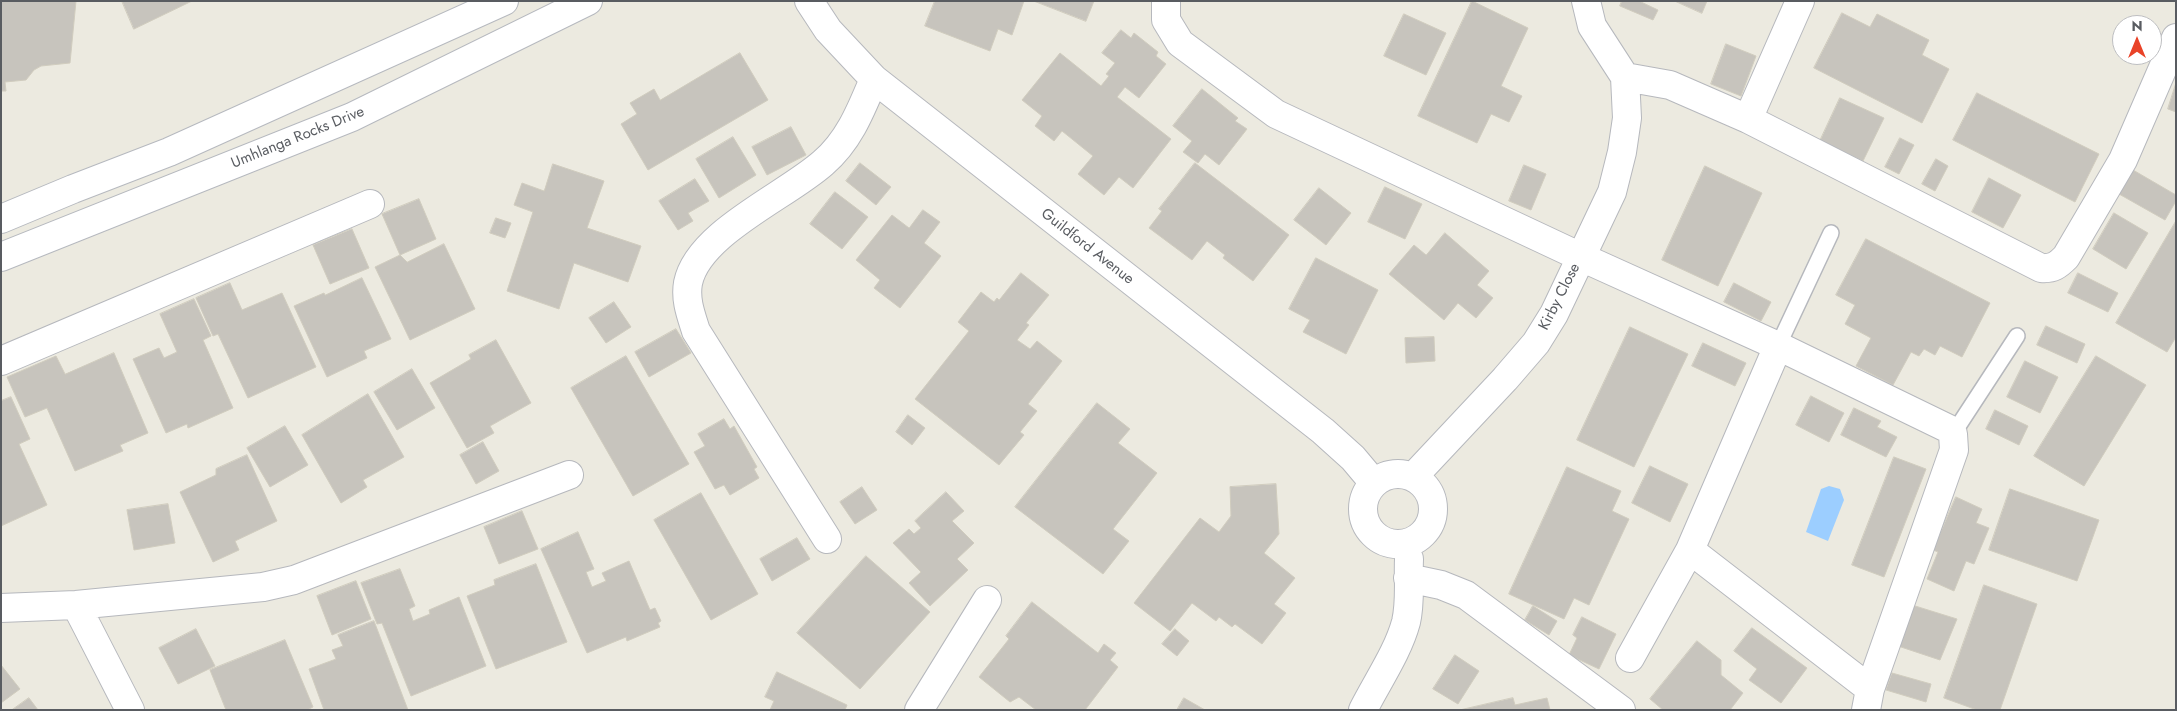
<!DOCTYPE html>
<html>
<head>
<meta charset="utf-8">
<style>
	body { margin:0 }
	#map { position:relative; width:2177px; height:711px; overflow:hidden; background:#eceae0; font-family:Jost,sans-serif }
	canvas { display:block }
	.frame { position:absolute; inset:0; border:2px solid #595c61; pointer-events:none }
	.north { position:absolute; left:2112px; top:15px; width:50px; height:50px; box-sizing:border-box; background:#fff; border:1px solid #bdbec0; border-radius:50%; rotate:0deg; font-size:14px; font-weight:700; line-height:20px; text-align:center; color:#595c61 }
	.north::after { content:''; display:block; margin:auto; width:18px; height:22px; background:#e94328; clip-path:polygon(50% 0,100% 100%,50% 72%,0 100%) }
</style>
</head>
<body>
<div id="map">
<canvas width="2177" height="711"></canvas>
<div class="frame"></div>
<div class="north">N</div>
</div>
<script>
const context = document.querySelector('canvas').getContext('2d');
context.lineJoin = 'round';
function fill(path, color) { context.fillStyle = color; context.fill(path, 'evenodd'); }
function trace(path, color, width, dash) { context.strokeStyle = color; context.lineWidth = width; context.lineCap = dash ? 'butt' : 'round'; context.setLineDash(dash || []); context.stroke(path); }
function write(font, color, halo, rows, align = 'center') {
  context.font = font + ' Jost,sans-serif'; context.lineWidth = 4.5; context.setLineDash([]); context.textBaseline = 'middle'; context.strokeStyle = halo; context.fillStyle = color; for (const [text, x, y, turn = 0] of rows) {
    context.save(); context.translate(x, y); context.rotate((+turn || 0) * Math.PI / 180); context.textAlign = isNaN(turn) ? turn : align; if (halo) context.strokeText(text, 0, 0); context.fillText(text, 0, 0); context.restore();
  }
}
const water = new Path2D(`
	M 1829,486 L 1840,489 L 1844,500 L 1828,541 L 1806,532 L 1821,489 Z`);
const building = new Path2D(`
	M 1,1 L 76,1 L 70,63 L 41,66 L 34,70 L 26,80 L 5,82 L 6,91 L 1,91 Z
	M 122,1 L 192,1 L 134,29 Z
	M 935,1 L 1024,1 L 1012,35 L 998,29 L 990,51 L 925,26 Z
	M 1034,1 L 1094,1 L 1086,21 Z
	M 1472,1 L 1528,28 L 1501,86 L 1522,96 L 1509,122 L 1491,114 L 1477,143 L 1418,116 Z
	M 1622,1 L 1639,1 L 1658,10 L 1653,20 L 1620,6 Z
	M 1675,1 L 1707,1 L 1702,13 Z
	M 1842,13 L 1870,27 L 1877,14 L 1929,40 L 1922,55 L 1949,69 L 1922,123 L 1814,68 Z
	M 1404,14 L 1446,33 L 1426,75 L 1384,56 Z
	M 1121,30 L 1131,38 L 1134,33 L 1158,52 L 1156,56 L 1166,64 L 1139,98 L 1125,87 L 1117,97 L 1171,139 L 1133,188 L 1119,177 L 1104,195 L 1078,174 L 1093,156 L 1062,131 L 1054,141 L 1035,126 L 1042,116 L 1022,100 L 1060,53 L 1101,86 L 1109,76 L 1106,74 L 1115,63 L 1102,53 Z
	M 1726,44 L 1756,56 L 1741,96 L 1711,84 Z
	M 740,53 L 768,100 L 648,170 L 621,124 L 637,114 L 630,103 L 654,89 L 660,100 Z
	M 2176,83 L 2176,112 L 2168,109 Z
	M 1202,89 L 1238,118 L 1235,121 L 1247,129 L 1219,165 L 1205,154 L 1198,163 L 1183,152 L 1192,141 L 1173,126 Z
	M 1977,93 L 2099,154 L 2075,202 L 1953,140 Z
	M 1840,98 L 1884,118 L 1863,161 L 1820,141 Z
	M 791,127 L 806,155 L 767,175 L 752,147 Z
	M 733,137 L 756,175 L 719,198 L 696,159 Z
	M 1900,138 L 1914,145 L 1899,174 L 1885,167 Z
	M 1936,159 L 1948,166 L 1935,191 L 1922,184 Z
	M 860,163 L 891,187 L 876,205 L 846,181 Z
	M 1195,163 L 1289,235 L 1253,281 L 1223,258 L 1225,255 L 1207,241 L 1192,260 L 1149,228 L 1162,211 L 1159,209 Z
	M 553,164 L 604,181 L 587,228 L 641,246 L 628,282 L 574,263 L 559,309 L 507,291 L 533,212 L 514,205 L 522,183 L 544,191 Z
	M 1524,165 L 1546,174 L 1531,210 L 1509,201 Z
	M 1705,166 L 1762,193 L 1718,286 L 1662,260 Z
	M 2133,170 L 2176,195 L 2176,201 L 2165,220 L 2119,194 Z
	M 1989,178 L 2021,195 L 2003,228 L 1972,212 Z
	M 695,179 L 709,201 L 688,213 L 693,221 L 678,230 L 659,201 Z
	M 1385,187 L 1422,204 L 1405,239 L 1368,222 Z
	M 1319,188 L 1351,213 L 1326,245 L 1294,220 Z
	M 835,192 L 868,217 L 842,249 L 810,224 Z
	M 419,199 L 436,239 L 400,255 L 382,214 Z
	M 923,210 L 940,222 L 924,243 L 941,256 L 900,308 L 874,288 L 880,280 L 856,260 L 892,215 L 909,228 Z
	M 2114,213 L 2148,233 L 2126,269 L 2093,249 Z
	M 496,218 L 511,223 L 505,238 L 490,233 Z
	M 2176,221 L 2176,337 L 2167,352 L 2116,323 Z
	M 352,229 L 369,268 L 330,284 L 313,245 Z
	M 1445,233 L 1489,271 L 1477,285 L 1493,298 L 1476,318 L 1458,303 L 1444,320 L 1389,274 L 1414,245 L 1426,255 Z
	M 1866,239 L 1990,303 L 1962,357 L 1940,346 L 1935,355 L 1924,349 L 1919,356 L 1911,352 L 1893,385 L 1856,366 L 1871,338 L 1845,324 L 1855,305 L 1836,295 Z
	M 444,244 L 475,309 L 410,340 L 375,267 L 400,255 L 407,262 Z
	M 1316,258 L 1378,290 L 1346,354 L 1303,332 L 1310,320 L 1289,309 Z
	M 1021,273 L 1049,295 L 1026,323 L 1029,325 L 1017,340 L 1030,349 L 1037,341 L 1062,361 L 1028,404 L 1037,411 L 1020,432 L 1024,435 L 999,465 L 915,399 L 969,331 L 958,322 L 981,292 L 994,302 L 997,298 L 999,300 Z
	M 2078,273 L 2118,293 L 2108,312 L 2068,293 Z
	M 362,278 L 391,339 L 364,351 L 367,358 L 327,377 L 294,306 L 324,293 L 325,295 Z
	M 230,283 L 242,310 L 282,293 L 316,367 L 248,398 L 218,334 L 213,336 L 196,298 Z
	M 1734,283 L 1771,302 L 1761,321 L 1724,302 Z
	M 194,299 L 211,336 L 203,340 L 233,408 L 188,428 L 187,424 L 166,433 L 133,359 L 159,348 L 164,358 L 177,352 L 160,314 Z
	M 614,302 L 631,327 L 606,343 L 589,318 Z
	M 2046,326 L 2085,344 L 2077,363 L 2037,345 Z
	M 1630,327 L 1688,354 L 1634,467 L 1577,440 Z
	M 676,329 L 691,353 L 649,377 L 635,352 Z
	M 1434,337 L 1435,361 L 1406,363 L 1405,338 Z
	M 496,340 L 531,403 L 490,426 L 494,433 L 467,448 L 430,383 L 471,359 L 469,355 Z
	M 1703,343 L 1746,363 L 1735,386 L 1692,366 Z
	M 114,353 L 148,433 L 120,445 L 123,451 L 75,471 L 47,408 L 25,417 L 7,377 L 56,356 L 65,374 Z
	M 626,356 L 689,464 L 633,496 L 571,388 Z
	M 2096,356 L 2146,385 L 2084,486 L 2034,456 Z
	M 2025,361 L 2058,377 L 2040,413 L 2007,397 Z
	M 412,369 L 435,408 L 397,430 L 374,392 Z
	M 368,394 L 404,457 L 363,480 L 367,487 L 341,503 L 302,435 Z
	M 1811,396 L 1844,413 L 1829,442 L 1796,425 Z
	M 11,397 L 30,439 L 19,444 L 47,505 L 1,526 L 1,401 Z
	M 1097,403 L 1130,429 L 1118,443 L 1157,473 L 1113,529 L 1129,541 L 1103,574 L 1015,507 Z
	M 1854,408 L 1881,421 L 1877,427 L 1897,437 L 1886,457 L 1841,435 Z
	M 1995,410 L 2028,426 L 2019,445 L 1986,429 Z
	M 908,415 L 925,428 L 912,445 L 896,432 Z
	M 724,419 L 730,429 L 734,426 L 757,467 L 754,469 L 759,478 L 730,495 L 724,485 L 715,489 L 694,452 L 705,446 L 698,434 Z
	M 285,426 L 308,465 L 270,487 L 247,448 Z
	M 483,442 L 499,471 L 476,484 L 460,455 Z
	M 247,455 L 277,521 L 235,541 L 239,550 L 213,562 L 180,492 L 216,475 L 216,469 Z
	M 1894,457 L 1926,469 L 1884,577 L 1852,565 Z
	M 1650,466 L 1688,484 L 1670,522 L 1632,503 Z
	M 1567,467 L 1621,491 L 1612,511 L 1629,519 L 1589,605 L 1574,598 L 1564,619 L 1509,594 Z
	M 1276,484 L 1279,534 L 1264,553 L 1295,578 L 1274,604 L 1286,613 L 1262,644 L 1235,624 L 1232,627 L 1219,617 L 1216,621 L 1192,603 L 1170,631 L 1134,603 L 1200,518 L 1219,532 L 1231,516 L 1230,487 Z
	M 862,487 L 877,510 L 855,524 L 840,502 Z
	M 2010,489 L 2099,520 L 2077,581 L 1989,550 Z
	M 946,492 L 964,511 L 952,521 L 974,543 L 957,559 L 968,570 L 930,606 L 909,583 L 921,572 L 893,543 L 909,529 L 914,534 L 921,528 L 915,521 Z
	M 701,493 L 758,594 L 711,620 L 654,520 Z
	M 1956,497 L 1982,509 L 1976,523 L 1989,528 L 1974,564 L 1966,561 L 1954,591 L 1927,579 L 1938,552 L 1933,550 Z
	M 168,504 L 175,543 L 134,550 L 127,510 Z
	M 522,511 L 538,549 L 499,564 L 484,527 Z
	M 578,532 L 594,569 L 586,572 L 592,587 L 606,581 L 602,573 L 629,561 L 650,610 L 655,608 L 661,621 L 658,623 L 660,627 L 627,641 L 626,637 L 587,653 L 541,549 Z
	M 797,538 L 810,559 L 772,581 L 760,559 Z
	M 866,556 L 930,612 L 860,689 L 797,633 Z
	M 536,564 L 567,642 L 496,669 L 467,596 L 495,585 L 494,580 Z
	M 400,569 L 415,606 L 409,609 L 413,621 L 430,614 L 429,610 L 459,597 L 486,666 L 411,696 L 382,623 L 377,624 L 361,583 Z
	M 356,581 L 371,619 L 332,635 L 317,596 Z
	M 1984,585 L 2037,604 L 2000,710 L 1977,710 L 1944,698 Z
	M 1032,602 L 1098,653 L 1104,644 L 1116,653 L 1110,660 L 1118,667 L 1085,710 L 1036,710 L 1019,697 L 1010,702 L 979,677 L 1009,639 L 1006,636 Z
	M 1912,605 L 1957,619 L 1940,660 L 1898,646 Z
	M 1533,606 L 1557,621 L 1549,635 L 1525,620 Z
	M 1582,617 L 1616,634 L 1599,669 L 1569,655 L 1577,638 L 1573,635 Z
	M 374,621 L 408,710 L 324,710 L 309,669 L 336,659 L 332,650 L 343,646 L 338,635 Z
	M 1752,628 L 1807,668 L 1781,703 L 1749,680 L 1757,669 L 1734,651 Z
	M 196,629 L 215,666 L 178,684 L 159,648 Z
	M 1175,629 L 1189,641 L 1177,656 L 1162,644 Z
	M 285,640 L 313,707 L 307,710 L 226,710 L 210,670 Z
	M 1697,641 L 1721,660 L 1721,675 L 1743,693 L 1730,710 L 1663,710 L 1650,699 Z
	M 1455,655 L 1479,671 L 1458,704 L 1433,689 Z
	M 1,665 L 20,689 L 1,703 Z
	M 777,672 L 847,705 L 845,710 L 770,710 L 774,701 L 765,697 Z
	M 1892,673 L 1931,684 L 1926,702 L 1886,690 Z
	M 29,698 L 38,710 L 12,710 Z
	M 1184,698 L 1205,710 L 1177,710 Z
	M 1513,698 L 1515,705 L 1547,698 L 1550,710 L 1460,710 Z`);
const service = new Path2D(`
	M 1778,346 L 1831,233
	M 1953,434 L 2017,336`);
const minor = new Path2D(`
	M 809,1 L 828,30 L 874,79 L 1323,431 L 1353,458 L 1374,483
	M 1166,1 L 1166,20 L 1180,43 L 1276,114 L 1581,257 L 1778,346 L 1949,429 L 1953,434 L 1954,450 L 1870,689 L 1866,710
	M 1586,1 L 1592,26 L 1625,77 L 1670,85 L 1748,119 L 2041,268 C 2053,269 2058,265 2066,257 L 2123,160 L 2176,38
	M 1748,119 L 1800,1
	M 1,361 L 370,204
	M1363 509a35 35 0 1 1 70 0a35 35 0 1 1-70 0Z
	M 1413,477 L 1505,379 L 1536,343 L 1554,314 L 1612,192 L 1622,152 L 1627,118 L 1625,77
	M 827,539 L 696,331 C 691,315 685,300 688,283 C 698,233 786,196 823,163 C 849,141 861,110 874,79
	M 1690,550 L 1870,689
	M 1408,578 L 1441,585 L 1466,595 L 1621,710
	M 76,605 L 130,710
	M 1,608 L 76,605 L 263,587 L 294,580 L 569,475
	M 1630,658 L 1690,550 L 1778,346
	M 919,710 L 987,600
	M 1363,710 C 1377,682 1398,652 1406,622 C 1411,601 1408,580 1409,559`);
const secondary = new Path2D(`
	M 1,219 L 73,189 L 169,152 L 504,1
	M 1,257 L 352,117 L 588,1`);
const streetNames = [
	["Umhlanga Rocks Drive",298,138,-22],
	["Guildford Avenue",1087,247,38],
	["Kirby Close",1560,297,-63]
];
fill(water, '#9cceff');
fill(building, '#c7c4bd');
trace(building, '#d0ccbe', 1);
trace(service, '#b6b8bd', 18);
trace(minor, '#b6b8bd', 30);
trace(secondary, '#b6b9bf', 30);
trace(service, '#fff', 15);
trace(minor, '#fff', 28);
trace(secondary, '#fff', 28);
write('15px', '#595c61', '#fff', streetNames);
</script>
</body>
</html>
